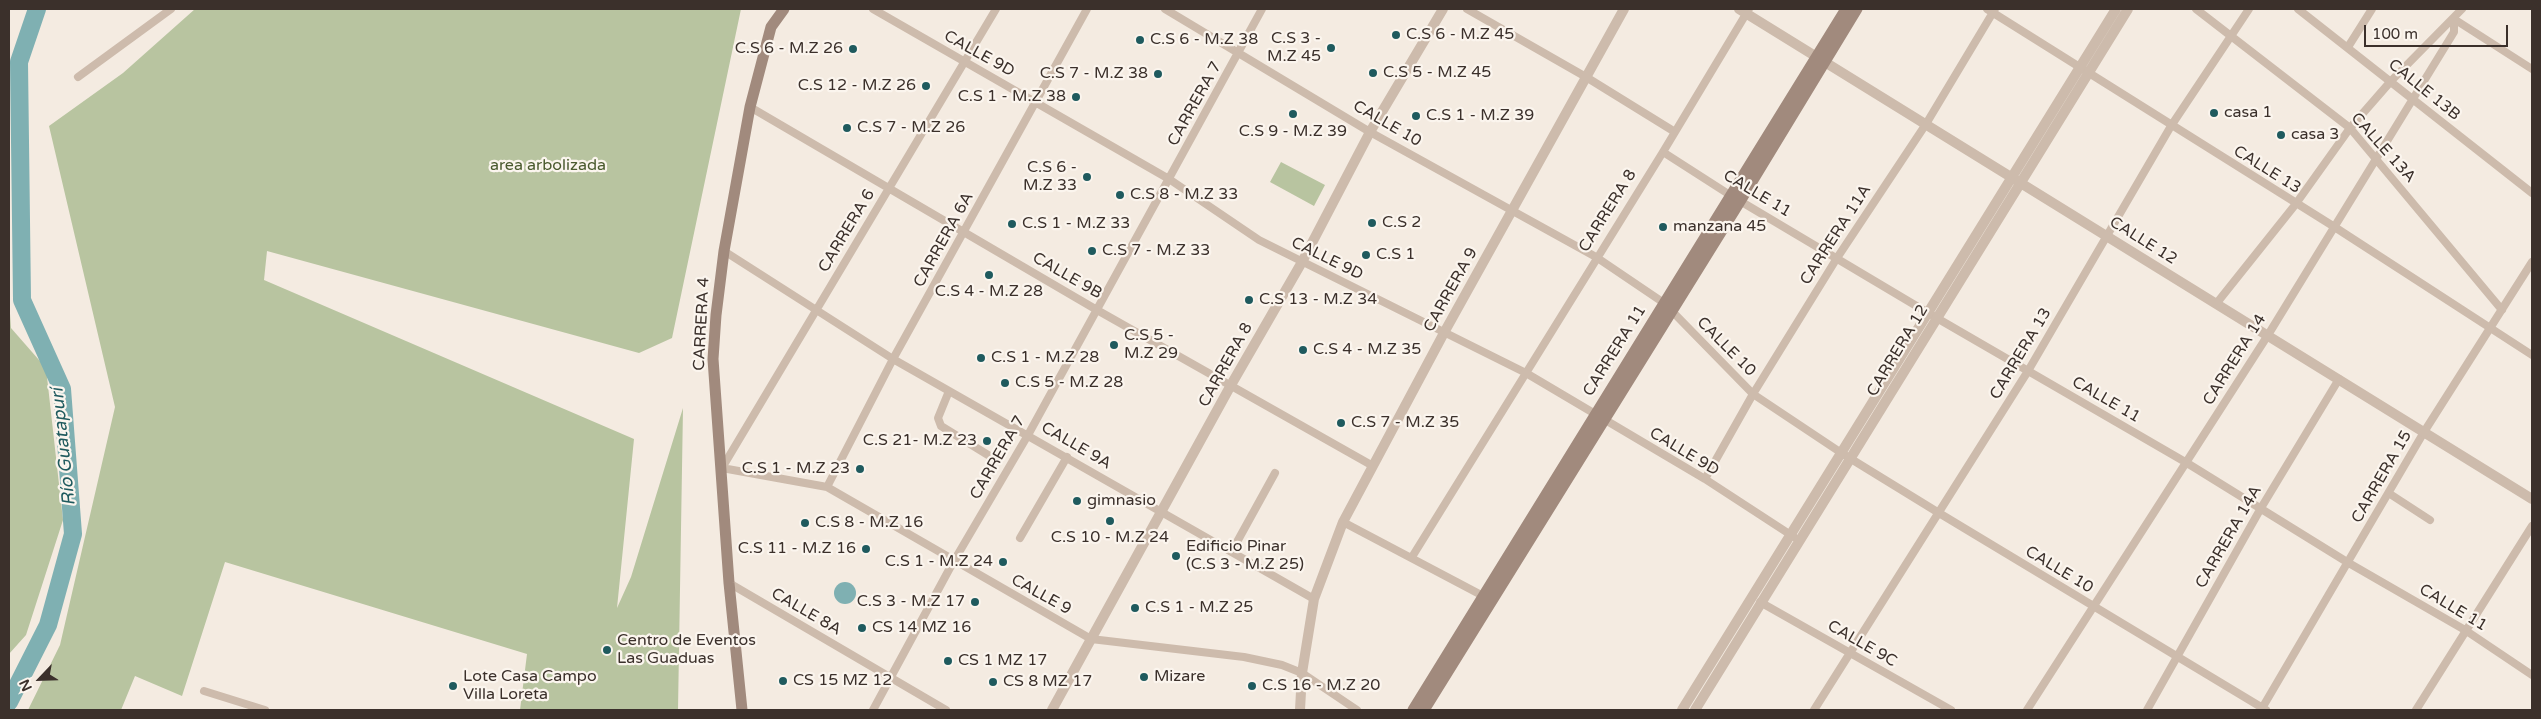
<!DOCTYPE html>
<html>
<head>
<meta charset="utf-8">
<style>
	body { margin:0 }
	#map { position:relative; width:2541px; height:719px; overflow:hidden; background:#f4ebe1; font-family:"Varela Round",sans-serif }
	canvas { display:block }
	.frame { position:absolute; inset:0; border:10px solid #3b302b; pointer-events:none }
	.north { position:absolute; left:15px; top:654px; width:50px; height:50px; -webkit-text-stroke:4px #fbf5ee; paint-order:stroke; rotate:246deg; font-size:14px; font-weight:700; line-height:20px; text-align:center; color:#3b302b }
	.north::after { content:''; display:block; margin:auto; width:18px; height:22px; background:#3b302b; clip-path:polygon(50% 0,100% 100%,50% 72%,0 100%) }
	.scale { position:absolute; left:2364px; top:25px; width:144px; height:22px; box-sizing:border-box; border:2px solid #3b302b; border-top:0; padding-left:6px; font-size:15px; line-height:18px; white-space:nowrap; color:#3b302b; -webkit-text-stroke:4px #fbf5ee; paint-order:stroke }
</style>
</head>
<body>
<div id="map">
<canvas width="2541" height="719"></canvas>
<div class="frame"></div>
<div class="north">N</div>
<div class="scale">100 m</div>
</div>
<script>
const context = document.querySelector('canvas').getContext('2d');
context.lineJoin = 'round';
function fill(path, color) { context.fillStyle = color; context.fill(path, 'evenodd'); }
function trace(path, color, width, dash) { context.strokeStyle = color; context.lineWidth = width; context.lineCap = dash ? 'butt' : 'round'; context.setLineDash(dash || []); context.stroke(path); }
function write(font, color, halo, rows, align = 'center') {
  context.font = font + ' "Varela Round",sans-serif'; context.lineWidth = 4.5; context.setLineDash([]); context.textBaseline = 'middle'; context.strokeStyle = halo; context.fillStyle = color; for (const [text, x, y, turn = 0] of rows) {
    context.save(); context.translate(x, y); context.rotate((+turn || 0) * Math.PI / 180); context.textAlign = isNaN(turn) ? turn : align; if (halo) context.strokeText(text, 0, 0); context.fillText(text, 0, 0); context.restore();
  }
}
const green = new Path2D(`
	M 195,9 L 741,9 L 672,338 L 639,353 L 267,251 L 264,280 L 634,439 L 617,608 L 631,577 L 683,408 L 678,710 L 520,710 L 527,654 L 225,562 L 182,696 L 135,676 L 121,710 L 28,710 L 60,645 L 115,407 L 49,126 L 123,73 Z
	M 1281,162 L 1325,185 L 1314,206 L 1270,182 Z
	M 9,299 L 11,328 L 46,368 L 63,520 L 26,635 L 9,654 Z`);
const water = new Path2D(`
	M834 593a11 11 0 1 1 22 0a11 11 0 1 1-22 0Z`);
const river = new Path2D(`
	M 9,702 L 48,625 L 73,534 L 62,389 L 22,300 L 19,62 L 37,9`);
const minor = new Path2D(`
	M 873,9 L 1169,179 L 1259,240 L 1526,373 L 1705,479 L 1794,537
	M 996,9 L 722,468 L 827,487 L 1091,639 L 1244,657 L 1282,665 L 1302,673 L 1357,710
	M 1165,9 L 1370,132 L 1596,257 L 1664,303 L 1753,394 L 1843,454 L 1939,513 L 2266,710
	M 1467,9 L 1586,77 L 1675,132
	M 1987,9 L 2333,226 L 2532,355
	M 2196,9 L 2350,128 L 2502,310
	M 2298,9 L 2532,193
	M 2454,19 L 2532,69
	M 2348,47 L 2372,9
	M 78,77 L 171,9
	M 750,107 L 1097,310 L 1373,466
	M 1663,152 L 1730,195 L 1935,317 L 2187,463 L 2347,562 L 2465,630 L 2532,675
	M 724,251 L 893,359 L 1314,599
	M 2216,304 L 2295,205 L 2350,128 L 2391,81 L 2462,9
	M 949,391 L 938,418 L 941,426 L 988,455
	M 1705,479 L 1753,394 L 1837,258 L 1926,124 L 1995,9
	M 827,487 L 893,359 L 1087,9
	M 2390,494 L 2430,520
	M 1343,522 L 1487,598
	M 1020,538 L 1067,457
	M 1232,551 L 1275,473
	M 1412,557 L 1663,152 L 1749,9
	M 729,583 L 946,710
	M 1760,602 L 1951,710
	M 204,691 L 265,710
	M 873,710 L 951,566 L 1028,435 L 1262,9
	M 1814,710 L 2028,371 L 2171,126 L 2249,9
	M 2027,710 L 2268,335 L 2454,32 L 2454,19
	M 2147,710 L 2261,508 L 2339,379
	M 2261,710 L 2424,432 L 2532,262
	M 2416,710 L 2532,526`);
const tertiary = new Path2D(`
	M 1739,9 L 2532,499
	M 1052,710 L 1231,385 L 1302,262 L 1370,132 L 1443,9
	M 1300,710 L 1302,673 L 1314,599 L 1343,522 L 1445,331 L 1624,9
	M 1682,710 L 2116,9
	M 1695,710 L 2128,9`);
const secondary = new Path2D(`
	M 742,710 L 729,583 L 713,359 L 716,315 L 724,251 L 750,107 L 771,27 L 784,9
	M 1413,710 L 1846,9
	M 1424,710 L 1739,203 L 1857,9`);
const markers = [
	[1396,35,5,"#1f5a5e"],
	[1140,40,5,"#1f5a5e"],
	[1331,48,5,"#1f5a5e"],
	[853,49,5,"#1f5a5e"],
	[1373,73,5,"#1f5a5e"],
	[1158,74,5,"#1f5a5e"],
	[926,86,5,"#1f5a5e"],
	[1076,97,5,"#1f5a5e"],
	[2214,113,5,"#1f5a5e"],
	[1293,114,5,"#1f5a5e"],
	[1416,116,5,"#1f5a5e"],
	[847,128,5,"#1f5a5e"],
	[2281,135,5,"#1f5a5e"],
	[1087,177,5,"#1f5a5e"],
	[1120,195,5,"#1f5a5e"],
	[1372,223,5,"#1f5a5e"],
	[1012,224,5,"#1f5a5e"],
	[1663,227,5,"#1f5a5e"],
	[1092,251,5,"#1f5a5e"],
	[1366,255,5,"#1f5a5e"],
	[989,275,5,"#1f5a5e"],
	[1249,300,5,"#1f5a5e"],
	[1114,345,5,"#1f5a5e"],
	[1303,350,5,"#1f5a5e"],
	[981,358,5,"#1f5a5e"],
	[1005,383,5,"#1f5a5e"],
	[1341,423,5,"#1f5a5e"],
	[987,441,5,"#1f5a5e"],
	[860,469,5,"#1f5a5e"],
	[1077,501,5,"#1f5a5e"],
	[1110,521,5,"#1f5a5e"],
	[805,523,5,"#1f5a5e"],
	[866,549,5,"#1f5a5e"],
	[1176,556,5,"#1f5a5e"],
	[1003,562,5,"#1f5a5e"],
	[975,602,5,"#1f5a5e"],
	[1135,608,5,"#1f5a5e"],
	[862,628,5,"#1f5a5e"],
	[607,650,5,"#1f5a5e"],
	[948,661,5,"#1f5a5e"],
	[1144,677,5,"#1f5a5e"],
	[783,681,5,"#1f5a5e"],
	[993,682,5,"#1f5a5e"],
	[453,686,5,"#1f5a5e"],
	[1252,686,5,"#1f5a5e"]
];
const poiNames = [
	["C.S 6 - M.Z 45",1406,35],
	["C.S 3 -",1321,39,"right"],
	["M.Z 45",1321,57,"right"],
	["C.S 6 - M.Z 38",1150,40],
	["C.S 6 - M.Z 26",843,49,"right"],
	["C.S 5 - M.Z 45",1383,73],
	["C.S 7 - M.Z 38",1148,74,"right"],
	["C.S 12 - M.Z 26",916,86,"right"],
	["C.S 1 - M.Z 38",1066,97,"right"],
	["casa 1",2224,113],
	["C.S 1 - M.Z 39",1426,116],
	["C.S 7 - M.Z 26",857,128],
	["C.S 9 - M.Z 39",1293,132,"center"],
	["casa 3",2291,135],
	["C.S 6 -",1077,168,"right"],
	["M.Z 33",1077,186,"right"],
	["C.S 8 - M.Z 33",1130,195],
	["C.S 2",1382,223],
	["C.S 1 - M.Z 33",1022,224],
	["manzana 45",1673,227],
	["C.S 7 - M.Z 33",1102,251],
	["C.S 1",1376,255],
	["C.S 4 - M.Z 28",989,292,"center"],
	["C.S 13 - M.Z 34",1259,300],
	["C.S 5 -",1124,336],
	["M.Z 29",1124,354],
	["C.S 4 - M.Z 35",1313,350],
	["C.S 1 - M.Z 28",991,358],
	["C.S 5 - M.Z 28",1015,383],
	["C.S 7 - M.Z 35",1351,423],
	["C.S 21- M.Z 23",977,441,"right"],
	["C.S 1 - M.Z 23",850,469,"right"],
	["gimnasio",1087,501],
	["C.S 8 - M.Z 16",815,523],
	["C.S 10 - M.Z 24",1110,538,"center"],
	["Edificio Pinar",1186,547],
	["(C.S 3 - M.Z 25)",1186,565],
	["C.S 11 - M.Z 16",856,549,"right"],
	["C.S 1 - M.Z 24",993,562,"right"],
	["C.S 3 - M.Z 17",965,602,"right"],
	["C.S 1 - M.Z 25",1145,608],
	["CS 14 MZ 16",872,628],
	["Centro de Eventos",617,641],
	["Las Guaduas",617,659],
	["CS 1 MZ 17",958,661],
	["Lote Casa Campo",463,677],
	["Villa Loreta",463,695],
	["Mizare",1154,677],
	["CS 15 MZ 12",793,681],
	["CS 8 MZ 17",1003,682],
	["C.S 16 - M.Z 20",1262,686]
];
const streetNames = [
	["CALLE 9D",979,54,29],
	["CALLE 13B",2424,90,39],
	["CARRERA 7",1195,104,-61],
	["CALLE 10",1387,124,30],
	["CALLE 13A",2383,148,48],
	["CALLE 13",2267,170,32],
	["CALLE 11",1757,194,31],
	["CARRERA 8",1608,211,-58],
	["CARRERA 6",847,231,-59],
	["CARRERA 11A",1836,235,-57],
	["CARRERA 6A",944,240,-61],
	["CALLE 12",2143,241,32],
	["CALLE 9D",1327,259,26],
	["CALLE 9B",1067,276,30],
	["CARRERA 9",1451,290,-61],
	["CARRERA 4",702,324,-87],
	["CALLE 10",1726,347,45],
	["CARRERA 11",1615,351,-58],
	["CARRERA 12",1898,351,-59],
	["CARRERA 13",2021,354,-59],
	["CARRERA 14",2235,360,-58],
	["CARRERA 8",1226,365,-61],
	["CALLE 11",2106,400,30],
	["CALLE 9A",1076,446,30],
	["CALLE 9D",1684,452,31],
	["CARRERA 7",998,458,-60],
	["CARRERA 15",2382,477,-60],
	["CARRERA 14A",2229,537,-60],
	["CALLE 10",2059,570,31],
	["CALLE 9",1041,595,29],
	["CALLE 11",2453,608,31],
	["CALLE 8A",806,612,30],
	["CALLE 9C",1862,644,30]
];
const parkNames = [
	["area arbolizada",548,166]
];
const waterNames = [
	["Río Guatapurí",64,447,-96]
];
fill(green, '#b8c4a0');
fill(water, '#7fb0b2');
trace(river, '#7fb0b2', 18);
trace(minor, '#cdbbac', 8);
trace(tertiary, '#cdbbac', 10);
trace(secondary, '#a18a7d', 11);
for (const [x, y, r, color] of markers) { const dot = new Path2D(); dot.arc(x, y, r, 0, 2 * Math.PI); context.fillStyle = color; context.fill(dot); trace(dot, '#fbf5ee', 2); }
write('16px', '#3b302b', '#fbf5ee', poiNames, 'left');
write('16px', '#3b302b', '#fbf5ee', streetNames);
write('16px', '#4a5a2e', '#fbf5ee', parkNames);
write('italic 18px', '#1f5a5e', '#fbf5ee', waterNames);
</script>
</body>
</html>
